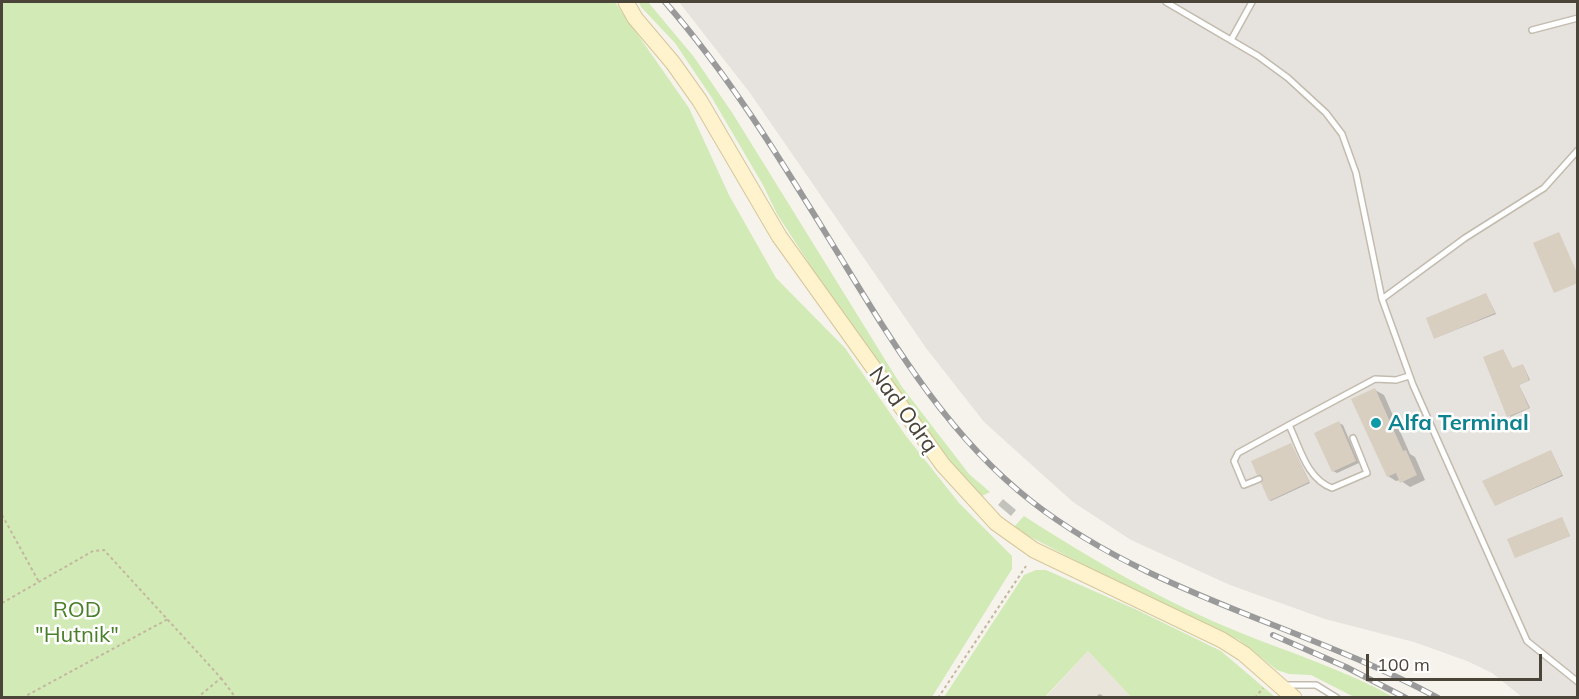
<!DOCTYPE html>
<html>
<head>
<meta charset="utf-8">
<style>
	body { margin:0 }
	#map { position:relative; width:1579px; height:699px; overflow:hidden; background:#f6f3ec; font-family:Mulish,sans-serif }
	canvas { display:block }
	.frame { position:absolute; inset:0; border:3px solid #4b4439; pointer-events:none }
	.scale { position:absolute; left:1366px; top:654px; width:176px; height:27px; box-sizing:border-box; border:3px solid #4b4439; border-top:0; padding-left:8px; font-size:18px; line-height:21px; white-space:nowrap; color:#4b4439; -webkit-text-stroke:4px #fff; paint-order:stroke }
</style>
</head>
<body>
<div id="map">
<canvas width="1579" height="699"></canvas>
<div class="frame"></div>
<div class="scale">100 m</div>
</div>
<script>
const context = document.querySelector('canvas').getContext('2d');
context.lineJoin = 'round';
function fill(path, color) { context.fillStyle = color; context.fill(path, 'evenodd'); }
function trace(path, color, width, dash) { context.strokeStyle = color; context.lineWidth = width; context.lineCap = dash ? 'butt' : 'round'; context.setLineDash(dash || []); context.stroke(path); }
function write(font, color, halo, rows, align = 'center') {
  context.font = font + ' Mulish,sans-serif'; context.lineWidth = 5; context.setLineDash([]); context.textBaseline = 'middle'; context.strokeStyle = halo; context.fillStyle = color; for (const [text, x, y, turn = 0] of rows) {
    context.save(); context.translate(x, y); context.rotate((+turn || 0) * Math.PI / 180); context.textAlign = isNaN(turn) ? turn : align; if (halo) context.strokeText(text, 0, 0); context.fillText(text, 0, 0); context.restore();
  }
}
const residential = new Path2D(`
	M 1088,651 L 1131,697 L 1045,698 Z`);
const industrial = new Path2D(`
	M 679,2 L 1577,2 L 1577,697 L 1522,697 L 1492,673 L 1467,661 L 1414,642 L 1325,619 L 1230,585 L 1131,540 L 1073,502 L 984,422 L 926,348 L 750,93 Z`);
const green = new Path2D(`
	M 2,2 L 615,2 L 689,108 L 729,195 L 776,278 L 845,348 L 906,436 L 959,503 L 1012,556 L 1012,569 L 932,697 L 2,697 Z
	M 639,2 L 648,2 L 694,57 L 733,114 L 902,387 L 969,474 L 990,492 L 980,497 L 943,455 L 827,291 L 777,214 L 763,185 L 712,98 L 675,43 L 641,7 Z
	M 1024,516 C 1094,561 1164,602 1241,633 C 1293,654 1345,670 1393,697 L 1354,697 L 1311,675 L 1289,674 L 1277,670 L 1239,640 L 1149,599 L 1023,533 L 1014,527 Z
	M 1036,570 L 1046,570 L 1135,609 L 1221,651 L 1275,697 L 1131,697 L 1088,651 L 1045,697 L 944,697 L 1024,575 Z`);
const parking = new Path2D(`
	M 1409,390 L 1436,453 L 1408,448 L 1393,416 Z`);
const shadow = new Path2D(`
	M 1486,294 L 1496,314 L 1435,338 Z
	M 1503,350 L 1513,370 L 1524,367 L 1530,380 L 1519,385 L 1530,408 L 1510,417 Z
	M 1375,390 L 1384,395 L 1410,454 L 1415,457 L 1425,480 L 1410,487 L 1400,480 L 1396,481 L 1388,476 Z
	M 1339,423 L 1343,425 L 1359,463 L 1337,473 L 1333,471 Z
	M 1291,444 L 1310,483 L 1271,501 L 1270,500 Z
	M 1552,453 L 1563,476 L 1496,505 Z
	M 1003,499 L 1016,510 L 1011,516 L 998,505 Z
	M 1562,518 L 1570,536 L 1516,557 Z
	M 1099,694 L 1102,695 L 1104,698 L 1095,698 Z`);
const building = new Path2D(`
	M 1559,232 L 1578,275 L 1578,283 L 1554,293 L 1533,243 Z
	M 1486,293 L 1495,313 L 1434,339 L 1426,318 Z
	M 1503,349 L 1512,368 L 1523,364 L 1529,380 L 1519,385 L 1529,408 L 1507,417 L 1483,357 Z
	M 1375,388 L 1403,451 L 1406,450 L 1417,475 L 1400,483 L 1396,473 L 1387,477 L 1351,399 Z
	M 1339,421 L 1356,461 L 1332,472 L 1314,433 Z
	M 1291,443 L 1309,482 L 1269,501 L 1261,483 L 1263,477 L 1257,475 L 1251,461 Z
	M 1551,450 L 1562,475 L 1495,506 L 1482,481 Z
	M 1562,517 L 1570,536 L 1515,558 L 1507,539 Z`);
const path = new Path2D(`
	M 2,515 L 39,582
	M 2,603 L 93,551 L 104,550 L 221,678 L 197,698
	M 221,678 L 236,698
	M 22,698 L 168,619
	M 938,698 L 1026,566
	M 1255,698 L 1263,688`);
const lane = new Path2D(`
	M 1166,2 L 1258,56 L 1288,78 L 1326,113 L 1342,134 L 1356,173 L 1382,299 L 1413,385 L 1527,641 L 1578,682
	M 1532,30 L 1578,18
	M 1231,40 L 1252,2
	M 1382,299 L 1465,238 L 1544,188 L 1578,150
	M 1353,438 L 1367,473 L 1332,488 C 1307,479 1300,448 1289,425 L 1375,379 L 1396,380 L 1409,376
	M 1259,479 L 1244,485 L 1234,461 L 1238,453 L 1289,425
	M 1284,685 L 1316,685 L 1337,698`);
const secondary = new Path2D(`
	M 626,2 L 635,18 L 673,63 L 700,101 L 779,236 L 943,465 L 996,523 L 1034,550 L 1222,640 L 1244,654 L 1294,698`);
const rail = new Path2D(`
	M 665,2 C 733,80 785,167 839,255 C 894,345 947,435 1031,501 C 1151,595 1306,626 1438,698
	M 1273,635 L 1346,667 L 1406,698`);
const markers = [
	[1376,423,6,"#0f9aa8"]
];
const streetNames = [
	["Nad Odrą",903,410,54]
];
const cultureNames = [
	["Alfa Terminal",1388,423]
];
const parkNames = [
	["ROD",77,610],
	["\"Hutnik\"",77,635]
];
fill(residential, '#eae5da');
fill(industrial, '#e6e2dd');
fill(green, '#d2eab5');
fill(parking, '#e5e3e0');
fill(shadow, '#0003');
fill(building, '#d8cfc1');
trace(lane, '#c2bbae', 8);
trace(secondary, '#d6c79b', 17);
trace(path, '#c4b79f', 2, [3, 3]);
trace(lane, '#fff', 5);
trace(secondary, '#fff3cd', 15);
trace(rail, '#9a9a9a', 6);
trace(rail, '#fff', 4, [11]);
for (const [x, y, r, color] of markers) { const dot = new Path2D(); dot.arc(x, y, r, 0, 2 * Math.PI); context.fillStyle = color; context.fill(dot); trace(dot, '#fff', 2); }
write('22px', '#4b4439', '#fff', streetNames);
write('bold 22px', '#0d838f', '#fff', cultureNames, 'left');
write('22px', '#4a7f2a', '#fff', parkNames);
</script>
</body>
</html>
